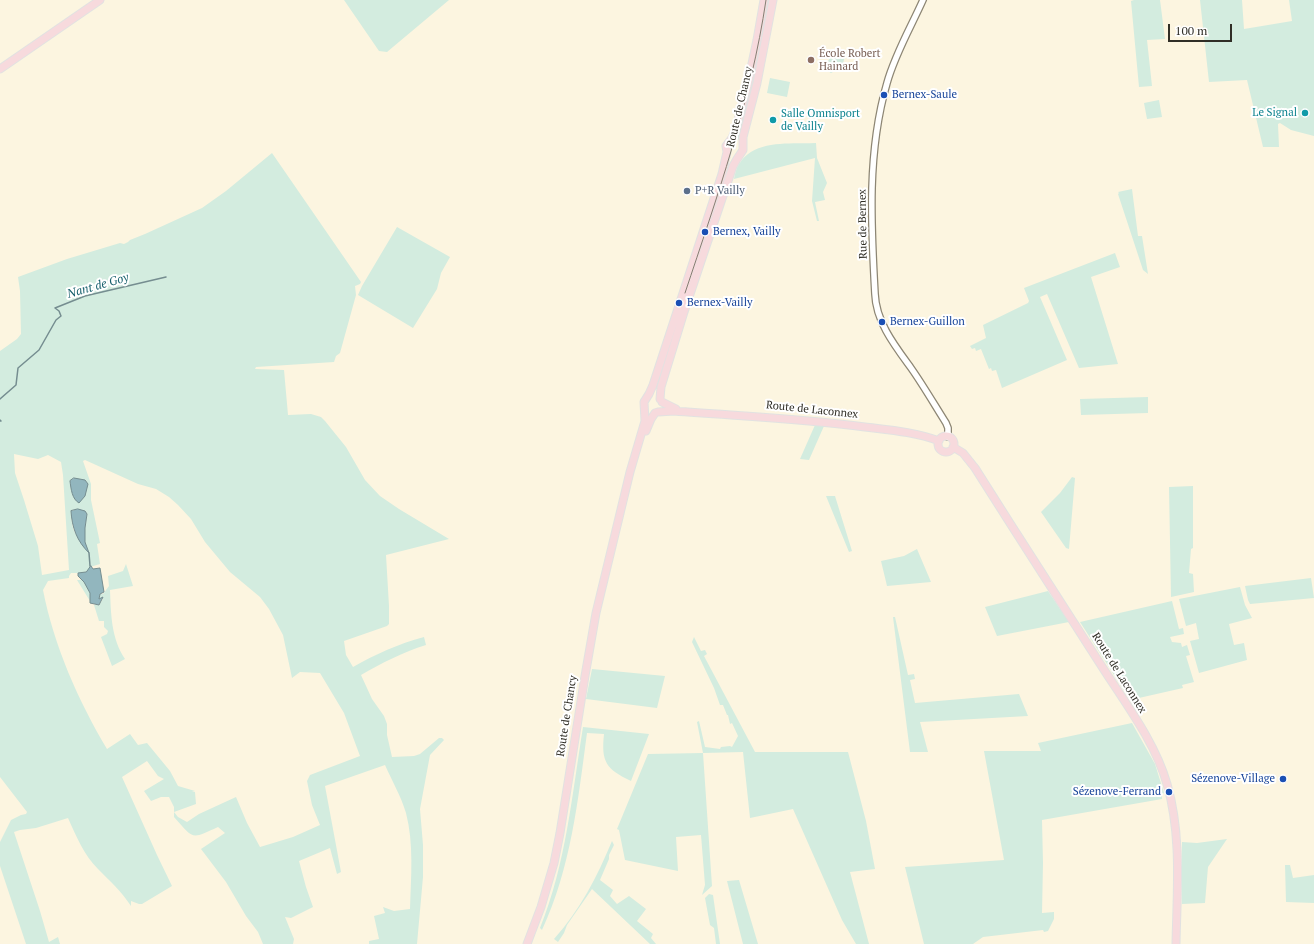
<!DOCTYPE html>
<html>
<head>
<meta charset="utf-8">
<style>
	body { margin:0 }
	#map { position:relative; width:1314px; height:944px; overflow:hidden; background:#fcf5e0; font-family:"PT Serif",serif }
	canvas { display:block }
	.scale { position:absolute; left:1168px; top:24px; width:64px; height:18px; box-sizing:border-box; border:2px solid #302e26; border-top:0; padding-left:5px; font-size:12px; line-height:14px; white-space:nowrap; color:#302e26; -webkit-text-stroke:3px #fff; paint-order:stroke }
</style>
</head>
<body>
<div id="map">
<canvas width="1314" height="944"></canvas>
<div class="scale">100 m</div>
</div>
<script>
const context = document.querySelector('canvas').getContext('2d');
context.lineJoin = 'round';
function fill(path, color) { context.fillStyle = color; context.fill(path, 'evenodd'); }
function trace(path, color, width, dash) { context.strokeStyle = color; context.lineWidth = width; context.lineCap = dash ? 'butt' : 'round'; context.setLineDash(dash || []); context.stroke(path); }
function write(font, color, halo, rows, align = 'center') {
  context.font = font + ' "PT Serif",serif'; context.lineWidth = 4; context.setLineDash([]); context.textBaseline = 'middle'; context.strokeStyle = halo; context.fillStyle = color; for (const [text, x, y, turn = 0] of rows) {
    context.save(); context.translate(x, y); context.rotate((+turn || 0) * Math.PI / 180); context.textAlign = isNaN(turn) ? turn : align; if (halo) context.strokeText(text, 0, 0); context.fillText(text, 0, 0); context.restore();
  }
}
const green = new Path2D(`
	M 344,0 L 449,0 L 387,52 L 379,51 Z
	M 765,0 L 771,0 L 768,21 L 740,140 L 734,138 Z
	M 1134,0 L 1160,0 L 1165,39 L 1147,40 L 1152,86 L 1139,87 L 1131,1 Z
	M 1200,0 L 1242,0 L 1244,29 L 1292,21 L 1289,0 L 1314,0 L 1314,136 L 1291,130 L 1280,123 L 1278,124 L 1279,147 L 1263,147 L 1247,80 L 1209,82 Z
	M 845,56 L 842,67 L 831,73 L 823,68 L 830,58 Z
	M 770,78 L 790,82 L 787,97 L 767,93 Z
	M 1159,100 L 1162,117 L 1147,119 L 1144,103 Z
	M 816,143 L 817,158 L 827,183 L 823,192 L 825,200 L 815,202 L 819,221 L 817,221 L 812,201 L 815,158 L 734,179 C 735,174 736,168 739,164 C 754,139 791,144 816,143 Z
	M 272,153 L 361,282 L 360,284 L 355,286 L 356,295 L 340,353 L 336,356 L 334,362 L 256,367 L 255,369 L 284,370 L 288,415 L 311,414 L 321,417 L 325,421 L 346,447 L 365,480 L 380,496 L 399,509 L 449,539 L 386,555 L 389,606 L 389,624 L 387,626 L 344,641 L 346,655 L 353,667 C 376,654 398,644 424,637 L 426,645 C 403,652 382,663 361,675 L 372,699 L 384,716 L 387,724 L 387,735 L 392,757 L 414,756 L 420,754 L 439,738 L 442,738 L 444,740 L 430,755 L 420,809 L 423,845 L 423,877 L 417,944 L 369,944 L 369,941 L 379,939 L 374,916 L 385,913 L 383,907 L 394,911 L 410,909 C 411,877 414,844 406,813 C 401,796 392,781 385,765 L 325,786 L 341,872 L 337,874 L 330,848 L 299,861 L 306,887 L 313,907 L 291,918 L 285,917 L 294,939 L 293,944 L 263,944 L 258,932 L 246,916 L 226,882 L 201,849 L 225,833 L 218,827 C 190,840 194,839 174,817 L 174,807 L 169,797 L 161,797 L 151,801 L 144,791 L 164,779 L 158,776 L 147,761 L 122,777 L 157,855 L 172,886 L 142,904 L 139,904 L 131,901 L 131,906 C 122,892 110,881 98,869 C 84,855 76,836 68,818 L 36,828 L 20,830 L 14,832 L 40,911 L 49,942 L 58,937 L 60,944 L 26,944 L 0,866 L 0,842 L 11,820 L 21,815 L 26,814 L 27,812 L 0,777 L 0,351 L 17,339 L 21,334 L 20,291 L 18,277 L 67,259 L 120,243 L 124,244 L 128,242 L 130,240 L 145,234 L 202,208 L 226,191 ZM 14,454 L 38,459 L 48,455 L 61,462 L 63,475 L 69,570 L 42,575 L 38,546 L 24,500 L 15,473 ZM 85,460 L 138,484 L 156,489 L 169,497 L 178,505 L 191,519 L 205,542 L 230,572 L 260,597 L 269,609 L 283,635 L 292,678 L 300,672 L 320,673 L 344,713 L 360,756 L 310,775 L 307,781 L 312,805 L 320,825 L 293,837 L 260,847 L 247,823 L 236,797 L 199,814 L 187,822 L 178,817 L 174,812 L 196,804 L 195,792 L 192,792 L 195,791 L 178,786 L 170,771 L 147,743 L 138,745 L 130,734 L 107,749 C 78,700 54,646 43,590 L 48,581 L 69,578 L 69,576 L 71,573 L 78,573 L 81,580 L 77,580 L 90,601 L 90,567 L 100,564 L 97,544 L 100,543 L 91,500 L 91,484 L 83,461 ZM 74,510 L 87,514 L 85,528 L 85,542 C 72,535 72,526 71,511 Z
	M 1132,189 L 1138,236 L 1142,236 L 1148,274 L 1143,270 L 1118,194 L 1119,193 L 1118,192 Z
	M 397,227 L 450,257 L 441,273 L 437,289 L 413,328 L 358,295 L 362,286 Z
	M 1115,253 L 1120,267 L 1091,277 L 1118,364 L 1079,368 L 1047,294 L 1040,297 L 1067,360 L 1002,388 L 996,370 L 992,371 L 991,368 L 989,369 L 981,349 L 976,351 L 975,348 L 972,349 L 970,346 L 986,338 L 983,325 L 1028,303 L 1029,301 L 1024,288 Z
	M 1148,397 L 1148,413 L 1081,415 L 1080,399 Z
	M 815,425 L 824,426 L 809,460 L 800,459 Z
	M 1072,477 L 1075,478 L 1069,549 L 1066,548 L 1041,512 L 1060,493 Z
	M 1193,486 L 1193,548 L 1191,549 L 1189,573 L 1193,574 L 1194,592 L 1171,597 L 1169,487 Z
	M 826,496 L 835,496 L 852,551 L 849,552 Z
	M 917,549 L 931,582 L 887,586 L 881,561 L 904,556 Z
	M 126,564 L 133,586 L 110,590 C 111,614 111,638 125,659 L 112,666 L 101,637 L 107,634 L 108,631 L 104,627 L 104,621 L 99,621 L 94,605 L 99,605 L 103,599 L 99,598 L 100,594 L 103,594 L 109,586 L 108,576 L 123,571 Z
	M 1311,578 L 1314,598 L 1250,604 L 1248,600 L 1245,586 Z
	M 1240,587 L 1245,605 L 1252,618 L 1229,624 L 1234,645 L 1244,643 L 1247,660 L 1199,673 L 1190,641 L 1199,639 L 1196,623 L 1186,626 L 1179,599 Z
	M 1048,591 L 1069,622 L 997,636 L 985,607 Z
	M 1172,601 L 1179,629 L 1183,628 L 1184,634 L 1170,637 L 1172,642 L 1181,643 L 1182,647 L 1187,645 L 1190,655 L 1186,656 L 1194,682 L 1182,685 L 1183,688 L 1130,700 L 1080,622 Z
	M 893,617 L 895,617 L 908,675 L 914,674 L 915,679 L 910,680 L 915,703 L 1019,694 L 1028,716 L 920,722 L 928,752 L 910,752 Z
	M 694,637 L 701,651 L 705,650 L 707,654 L 704,656 L 755,752 L 848,752 L 866,821 L 875,869 L 850,872 L 869,944 L 856,944 L 842,920 L 793,809 L 750,818 L 743,752 L 703,753 L 712,886 L 702,895 L 705,885 L 701,835 L 676,837 L 678,871 L 625,860 L 619,830 L 617,829 L 648,754 L 703,753 L 697,722 L 699,721 L 705,747 L 720,749 L 721,747 L 730,746 L 732,747 L 738,736 L 732,723 L 730,724 L 728,715 L 727,715 L 723,705 L 720,705 L 714,688 L 692,642 Z
	M 592,669 L 665,676 L 657,708 L 586,699 Z
	M 1132,723 L 1155,764 L 1164,793 L 1162,794 L 1162,799 L 1042,820 L 1043,863 L 1042,913 L 1054,912 L 1054,919 L 1048,931 L 1044,932 L 1043,930 L 983,937 L 973,944 L 924,944 L 905,867 L 1004,860 L 984,751 L 1041,751 L 1038,743 Z
	M 583,727 L 649,734 L 631,781 C 606,769 601,762 604,734 L 587,733 C 578,800 571,868 542,930 L 540,928 C 566,864 572,795 583,727 Z
	M 1227,839 L 1208,867 L 1205,903 L 1182,904 L 1182,842 L 1197,843 Z
	M 612,841 L 614,845 L 609,855 L 609,859 L 600,880 L 613,890 L 610,896 L 617,904 L 629,896 L 646,909 L 637,921 L 653,934 L 651,938 L 656,944 L 650,944 L 592,889 L 567,925 L 564,933 L 558,942 L 554,939 C 580,910 597,877 612,841 Z
	M 1285,865 L 1290,865 L 1293,878 L 1314,875 L 1314,903 L 1286,902 Z
	M 739,880 L 758,944 L 743,944 L 727,881 Z
	M 709,894 L 713,895 L 720,944 L 716,944 L 714,928 L 710,925 L 705,898 Z`);
const water = new Path2D(`
	M 74,478 L 85,480 L 88,484 L 85,496 L 79,503 C 72,499 71,489 70,481 Z
	M 78,509 L 85,511 L 87,514 L 85,528 L 85,542 L 89,553 C 77,541 72,528 71,511 Z
	M 91,566 L 93,569 L 100,568 L 104,592 L 100,594 L 99,599 L 103,597 L 99,605 L 90,603 L 90,593 L 84,582 L 78,576 L 78,573 L 86,572 Z`);
const stream = new Path2D(`
	M 0,399 L 16,385 L 18,368 L 39,350 L 56,320 L 61,316 L 59,311 L 55,308 L 85,296 L 166,277
	M 0,420 L 1,421 L 0,421
	M 89,553 L 90,566`);
const minor = new Path2D(`
	M 923,0 C 911,27 895,54 887,83 C 867,152 871,224 875,294 C 876,322 895,346 911,368 C 923,385 934,404 946,423 L 948,428 L 948,437`);
const major = new Path2D(`
	M 0,69 L 100,0
	M 660,399 L 661,387 L 684,312 L 733,166 L 737,159 L 743,150 L 743,137 L 757,83 L 773,0
	M 662,402 L 676,409
	M 658,412 L 674,411 C 738,416 801,418 865,427 C 889,430 915,432 939,441
	M 646,431 L 651,419 L 655,413
	M938 444a8 8 0 1 1 16 0a8 8 0 1 1-16 0Z
	M 953,447 L 963,453 L 975,468 C 1016,533 1058,598 1099,662 C 1123,700 1155,741 1167,784 C 1182,835 1177,891 1176,944
	M 527,944 L 541,907 L 554,863 L 560,833 L 585,676 L 596,613 L 630,472 L 645,421 L 644,402 L 649,394 L 653,385 L 722,174 L 727,152 L 726,146 L 732,138 L 735,131 L 747,87 L 757,40 L 764,0`);
const tram = new Path2D(`
	M 685,293 C 717,197 751,101 766,0`);
const markers = [
	[811,60,4,"#8d6e63"],
	[884,95,4,"#1a4fb4"],
	[1305,113,4,"#0f9aa8"],
	[773,120,4,"#0f9aa8"],
	[687,191,4,"#5c6f8a"],
	[705,232,4,"#1a4fb4"],
	[679,303,4,"#1a4fb4"],
	[882,322,4,"#1a4fb4"],
	[1283,779,4,"#1a4fb4"],
	[1169,792,4,"#1a4fb4"]
];
const educationNames = [
	["École Robert",819,54],
	["Hainard",819,67]
];
const transitNames = [
	["Bernex-Saule",892,95],
	["Bernex, Vailly",713,232],
	["Bernex-Vailly",687,303],
	["Bernex-Guillon",890,322],
	["Sézenove-Village",1275,779,"right"],
	["Sézenove-Ferrand",1161,792,"right"]
];
const streetNames = [
	["Route de Chancy",740,107,-77],
	["Rue de Bernex",863,224,-91],
	["Route de Laconnex",812,410,6],
	["Route de Laconnex",1119,673,58],
	["Route de Chancy",567,716,-81]
];
const cultureNames = [
	["Le Signal",1297,113],
	["Salle Omnisport",781,114,"left"],
	["de Vailly",781,127,"left"]
];
const serviceNames = [
	["P+R Vailly",695,191]
];
const waterNames = [
	["Nant de Goy",98,286,-16]
];
fill(green, '#d3ecdf');
fill(water, '#92b6be');
trace(water, '#758d90', 1);
trace(stream, '#758d90', 1.5);
trace(minor, '#8d8674', 8);
trace(major, '#e2e2e1', 9);
trace(minor, '#fff', 5.5);
trace(major, '#f7dadd', 7);
trace(tram, '#837f72', 1);
for (const [x, y, r, color] of markers) { const dot = new Path2D(); dot.arc(x, y, r, 0, 2 * Math.PI); context.fillStyle = color; context.fill(dot); trace(dot, '#fff', 1.5); }
write('11px', '#785e54', '#fff', educationNames, 'left');
write('11px', '#164399', '#fff', transitNames, 'left');
write('11px', '#302e26', '#fff', streetNames);
write('11px', '#0d838f', '#fff', cultureNames, 'right');
write('11px', '#4e5e75', '#fff', serviceNames, 'left');
write('italic 12px', '#135d6a', '#fff', waterNames);
</script>
</body>
</html>
